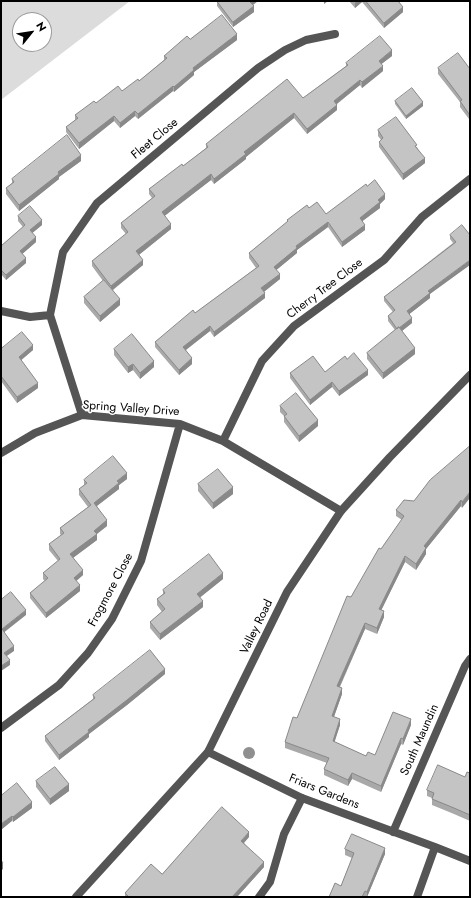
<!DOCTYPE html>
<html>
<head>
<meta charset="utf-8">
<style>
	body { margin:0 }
	#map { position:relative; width:471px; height:898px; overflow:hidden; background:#fff; font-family:Jost,sans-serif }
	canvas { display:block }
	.frame { position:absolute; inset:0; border:2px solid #000; pointer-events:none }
	.north { position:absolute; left:12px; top:12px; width:40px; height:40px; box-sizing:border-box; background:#fff; border:1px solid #999; border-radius:50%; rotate:60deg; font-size:11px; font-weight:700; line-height:16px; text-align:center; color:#000 }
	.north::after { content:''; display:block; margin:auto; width:14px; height:18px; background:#000; clip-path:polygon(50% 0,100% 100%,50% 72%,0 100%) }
</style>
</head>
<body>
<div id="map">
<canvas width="471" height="898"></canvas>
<div class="frame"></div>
<div class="north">N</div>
</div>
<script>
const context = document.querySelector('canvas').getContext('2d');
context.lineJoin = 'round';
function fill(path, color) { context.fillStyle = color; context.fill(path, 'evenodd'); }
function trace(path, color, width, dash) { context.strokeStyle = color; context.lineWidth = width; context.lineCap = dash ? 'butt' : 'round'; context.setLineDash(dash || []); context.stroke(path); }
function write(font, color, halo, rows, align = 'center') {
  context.font = font + ' Jost,sans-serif'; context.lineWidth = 3; context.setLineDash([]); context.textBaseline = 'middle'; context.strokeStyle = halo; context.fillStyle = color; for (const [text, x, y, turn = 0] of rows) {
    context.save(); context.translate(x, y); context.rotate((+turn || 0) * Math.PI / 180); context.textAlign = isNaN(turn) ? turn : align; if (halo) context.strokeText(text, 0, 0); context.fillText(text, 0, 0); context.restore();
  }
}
const green = new Path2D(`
	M 1,1 L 130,1 L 1,100 ZM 20,20 L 44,20 L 44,44 L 20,44 Z`);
const service = new Path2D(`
	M 259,897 L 270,882 L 284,834 L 302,798`);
const minor = new Path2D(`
	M 1,311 L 30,317 L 50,315
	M 82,415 L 50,315 L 63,252 L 97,203 L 258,68 L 285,50 L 306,40 L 335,34
	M 223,441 L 262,361 L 294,326 L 384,260 L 422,217 L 470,179
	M 1,453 L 35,433 L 82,415 L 180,424 L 223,441 L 341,511
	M 1,728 L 59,685 L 88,653 L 112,619 L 141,561 L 180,424
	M 208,752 L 302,798 L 435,847 L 470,861
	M 393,832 L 465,666 L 470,659
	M 417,897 L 435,847`);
const tertiary = new Path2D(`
	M 76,897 L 208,752 L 287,592 L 341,511 L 390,457 L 470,375`);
const trees = [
	[249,753]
];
const wall = new Path2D(`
	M 217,1 L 258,1 L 253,5 L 254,12 L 233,27 L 217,6 Z
	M 349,1 L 399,1 L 403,12 L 384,28 L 362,2 L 355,8 Z
	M 190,39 L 237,40 L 194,72 L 194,75 L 174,92 L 173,91 L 138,119 L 135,116 L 120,128 L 114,121 L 79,149 L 66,132 L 66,127 L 75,120 L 75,115 L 96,103 L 122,91 L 139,81 L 164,60 L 164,56 Z
	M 392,56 L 381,64 L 383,71 L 362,88 L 360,85 L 337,104 L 337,110 L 307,134 L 294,118 L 246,157 L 246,159 L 214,184 L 211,180 L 164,216 L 171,229 L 139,255 L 143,265 L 113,290 L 120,305 L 100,322 L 84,303 L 84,297 L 103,281 L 92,266 L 92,261 L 126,234 L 121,228 L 121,223 L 152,198 L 149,194 L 149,189 L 183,166 L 206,148 L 206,144 L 303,98 L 346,66 L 346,63 Z
	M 438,68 L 470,69 L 470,118 L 469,119 L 460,107 L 460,102 L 438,74 Z
	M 395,101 L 423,106 L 406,119 L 395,104 Z
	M 378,130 L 417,147 L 425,163 L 403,180 L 379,147 L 379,142 L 381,140 L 378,136 Z
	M 81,161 L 59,177 L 59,179 L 19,211 L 6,194 L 6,188 L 12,183 L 12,179 Z
	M 367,186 L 385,199 L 380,204 L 380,208 L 362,221 L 365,230 L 342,247 L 328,227 L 297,250 L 297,253 L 276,270 L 280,279 L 264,292 L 265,298 L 214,337 L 210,331 L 186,350 L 192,364 L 179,375 L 155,347 L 155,342 L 195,313 L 256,268 L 249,258 L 249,253 L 287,222 L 287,220 L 309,208 L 326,214 Z
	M 18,216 L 42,225 L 32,233 L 36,242 L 22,254 L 26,263 L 6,280 L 1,274 L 1,246 L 23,227 L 18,221 Z
	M 450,235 L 470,235 L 430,294 L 430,298 L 409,314 L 412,323 L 402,331 L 415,354 L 383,379 L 367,359 L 367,353 L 395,330 L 388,321 L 388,316 L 393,312 L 384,301 L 384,297 L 453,243 L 450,239 Z
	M 1,349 L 33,350 L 21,360 L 38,388 L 17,403 L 1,381 Z
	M 114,349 L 154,367 L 140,379 L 133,370 L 128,373 L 114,355 Z
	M 347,359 L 368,375 L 339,396 L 332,387 L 310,405 L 290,378 L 290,373 L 325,372 Z
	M 280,406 L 318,426 L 299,442 L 284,422 L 284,416 L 280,412 Z
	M 470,446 L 462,508 L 461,506 L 426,549 L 426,554 L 416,570 L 405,562 L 381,610 L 384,617 L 377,634 L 365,629 L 340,687 L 342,694 L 334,717 L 340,725 L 334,742 L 366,756 L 375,755 L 411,725 L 403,745 L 401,744 L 381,792 L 352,779 L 348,786 L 324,775 L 324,769 L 327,763 L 285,748 L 285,742 L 297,718 L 351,597 L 381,549 L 402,520 L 396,516 L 396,510 L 414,501 Z
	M 127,479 L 119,485 L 119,489 L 97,506 L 107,526 L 97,534 L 97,540 L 73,558 L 83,575 L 76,581 L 80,591 L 46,618 L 30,598 L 30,593 L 45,581 L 43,579 L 43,573 L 58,561 L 49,550 L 49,544 L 61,535 L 60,534 L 60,528 L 88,507 L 79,495 L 79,489 L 84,485 L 84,480 Z
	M 198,484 L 233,494 L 213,509 L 198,491 Z
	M 223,579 L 200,597 L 203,607 L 160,640 L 150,628 L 150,622 L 162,612 L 157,605 L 157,599 L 163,594 L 163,590 Z
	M 165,674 L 127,705 L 89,734 L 89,737 L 59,760 L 45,741 L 45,736 L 93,699 L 93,695 Z
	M 470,773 L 470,821 L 454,814 L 432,805 L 432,798 L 427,796 L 427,790 L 465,777 Z
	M 36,781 L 69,791 L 50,805 L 36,787 Z
	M 1,796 L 32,808 L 13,822 Z
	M 249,837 L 244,843 L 264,867 L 237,897 L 125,897 L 125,893 L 162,874 Z
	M 345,849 L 385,854 L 367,897 L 329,897 L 341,886 L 352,858 L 345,855 Z`);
const shadedWall = new Path2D(`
	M 251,1 L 258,1 L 250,7 L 250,2 Z
	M 324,1 L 328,1 L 324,4 Z
	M 357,1 L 362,1 L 362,2 L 355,8 L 355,3 Z
	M 254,6 L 254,12 L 233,27 L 233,22 Z
	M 403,7 L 403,12 L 384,28 L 384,23 Z
	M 237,34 L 237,40 L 194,72 L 194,75 L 174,92 L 174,87 L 193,68 Z
	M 392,50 L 392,56 L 379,66 L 379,61 Z
	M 383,66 L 383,71 L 362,88 L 362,82 Z
	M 360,80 L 360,85 L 334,106 L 334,101 Z
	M 173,86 L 173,91 L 138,119 L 138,114 Z
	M 423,102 L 423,106 L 406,119 L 406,116 Z
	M 337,105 L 337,110 L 307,134 L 307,129 Z
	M 135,111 L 135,116 L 120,128 L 120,123 Z
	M 294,113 L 294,118 L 246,157 L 246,159 L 214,184 L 214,179 L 244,152 Z
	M 114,116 L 114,121 L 79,149 L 79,143 Z
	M 81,155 L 81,161 L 59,177 L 59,179 L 19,211 L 19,205 L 58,172 Z
	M 425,158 L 425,163 L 403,180 L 403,174 Z
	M 211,174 L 211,180 L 162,218 L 162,212 Z
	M 385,194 L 385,199 L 380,204 L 380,208 L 360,223 L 360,218 L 378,200 Z
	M 42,220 L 42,225 L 30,235 L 30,230 Z
	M 328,222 L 328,227 L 297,250 L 297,253 L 274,272 L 274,267 L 296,246 Z
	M 171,224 L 171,229 L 136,257 L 136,251 Z
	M 365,225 L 365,230 L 342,247 L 342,242 Z
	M 36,237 L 36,242 L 20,256 L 20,251 Z
	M 26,258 L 26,263 L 6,280 L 6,275 Z
	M 143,260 L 143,265 L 111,291 L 111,286 Z
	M 470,260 L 470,265 L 430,294 L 430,298 L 407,316 L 407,311 L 428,291 Z
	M 280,274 L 280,279 L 261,294 L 261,288 Z
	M 265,293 L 265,298 L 214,337 L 214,332 Z
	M 120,299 L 120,305 L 100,322 L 100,316 Z
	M 412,318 L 412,323 L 398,334 L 398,329 Z
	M 210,326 L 210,331 L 183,352 L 183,347 Z
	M 33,345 L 33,350 L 19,362 L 19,357 Z
	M 415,348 L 415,354 L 383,379 L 383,373 Z
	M 192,358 L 192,364 L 179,375 L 179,370 Z
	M 154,361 L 154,367 L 140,379 L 140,373 Z
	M 133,364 L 133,370 L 128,373 L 128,367 Z
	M 368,370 L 368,375 L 339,396 L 339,391 Z
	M 332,382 L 332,387 L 310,405 L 310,400 Z
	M 38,383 L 38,388 L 17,403 L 17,397 Z
	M 318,420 L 318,426 L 299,442 L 299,436 Z
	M 127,473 L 127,479 L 119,485 L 119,489 L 94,508 L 94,503 L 117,481 Z
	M 233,487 L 233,494 L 213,509 L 213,503 Z
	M 470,492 L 470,498 L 462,508 L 462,502 Z
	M 461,500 L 461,506 L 426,549 L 426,554 L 416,570 L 416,564 L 424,546 Z
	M 107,520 L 107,526 L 94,536 L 94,531 Z
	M 97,534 L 97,540 L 70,560 L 70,554 Z
	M 405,556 L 405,562 L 379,615 L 379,609 Z
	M 83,570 L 83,575 L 74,583 L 74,578 Z
	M 223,573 L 223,579 L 197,600 L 197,594 Z
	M 80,585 L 80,591 L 46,618 L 46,613 Z
	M 203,601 L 203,607 L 160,640 L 160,634 Z
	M 26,610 L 26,615 L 2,634 L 2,629 Z
	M 384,611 L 384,617 L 377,634 L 377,628 Z
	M 365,623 L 365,629 L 337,692 L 337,686 Z
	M 14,646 L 14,651 L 4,658 L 4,653 Z
	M 10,660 L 10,665 L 1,671 L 1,666 Z
	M 165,669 L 165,674 L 127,705 L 89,734 L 89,737 L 59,760 L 59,755 L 88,730 Z
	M 342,688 L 342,694 L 332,722 L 332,716 Z
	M 340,719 L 340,725 L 333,747 L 333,741 Z
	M 411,719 L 411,725 L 403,745 L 403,739 Z
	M 401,738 L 401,744 L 381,792 L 381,786 Z
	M 352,773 L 352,779 L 348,786 L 348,780 Z
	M 69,784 L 69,791 L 50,805 L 50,799 Z
	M 32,802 L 32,808 L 13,822 L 13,817 Z
	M 12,816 L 12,821 L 1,830 L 1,824 Z
	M 249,832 L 249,837 L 241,846 L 241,841 Z
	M 385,848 L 385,854 L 367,897 L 367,892 Z
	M 264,862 L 264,867 L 237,897 L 232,897 Z
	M 3,863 L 3,869 L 1,871 L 1,865 Z`);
const building = new Path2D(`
	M 217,1 L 251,1 L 250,2 L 254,6 L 233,22 Z
	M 366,1 L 398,1 L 403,7 L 384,23 Z
	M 222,15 L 237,34 L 193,68 L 194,70 L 174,87 L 173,86 L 138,114 L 135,111 L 120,123 L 114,116 L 79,143 L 66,127 L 78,118 L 75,115 L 94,101 L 96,103 L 118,86 L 122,91 L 138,79 L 139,81 L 167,58 L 164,56 L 187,36 L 190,39 Z
	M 380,36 L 392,50 L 379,61 L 383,66 L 362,82 L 360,80 L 334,101 L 337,105 L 307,129 L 294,113 L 244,152 L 246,154 L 214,179 L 211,174 L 162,212 L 171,224 L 136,251 L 143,260 L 111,286 L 92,261 L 128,232 L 121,223 L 155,196 L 149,189 L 182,164 L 183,166 L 208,147 L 206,144 L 287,79 L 303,98 L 348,65 L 346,63 Z
	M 458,53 L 470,69 L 470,113 L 469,114 L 460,101 L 462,100 L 438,68 Z
	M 412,88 L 423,102 L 406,116 L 395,101 Z
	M 396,117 L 417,145 L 415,146 L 425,158 L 403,174 L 379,142 L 383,138 L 378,130 Z
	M 67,135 L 81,155 L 58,172 L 59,174 L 19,205 L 6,188 L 14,182 L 12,179 Z
	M 375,180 L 385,194 L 378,200 L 380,202 L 360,218 L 365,225 L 342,242 L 328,222 L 296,246 L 297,248 L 274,267 L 280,274 L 261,288 L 265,293 L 214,332 L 210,326 L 183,347 L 192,358 L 179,370 L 155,342 L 193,310 L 195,313 L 259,266 L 249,253 L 288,221 L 287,220 L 307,205 L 309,208 L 317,202 L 326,214 L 366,184 L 367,186 Z
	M 30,206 L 42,220 L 30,230 L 36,237 L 20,251 L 26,258 L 6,275 L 1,270 L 1,246 L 25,225 L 18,216 Z
	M 462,225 L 470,235 L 470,260 L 428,291 L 430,293 L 407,311 L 412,318 L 399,328 L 399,327 L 397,329 L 388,316 L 395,310 L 384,297 L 456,242 L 450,235 Z
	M 104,280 L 120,299 L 100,316 L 84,297 Z
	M 399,327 L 415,348 L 383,373 L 367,353 Z
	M 22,332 L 33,345 L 19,357 L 38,383 L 17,397 L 1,376 L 1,349 Z
	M 132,334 L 154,361 L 140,373 L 133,364 L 128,367 L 114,349 Z
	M 354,353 L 368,370 L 339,391 L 332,382 L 310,400 L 290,373 L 313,356 L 325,372 L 345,356 L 347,359 Z
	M 296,393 L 318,420 L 299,436 L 284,416 L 287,414 L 280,406 Z
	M 470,446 L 470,492 L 462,502 L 461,500 L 424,546 L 426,548 L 416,564 L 405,556 L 379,609 L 384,611 L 377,628 L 365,623 L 337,686 L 342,688 L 332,716 L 340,719 L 333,741 L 366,756 L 368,752 L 375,755 L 393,712 L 411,719 L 403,739 L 401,738 L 381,786 L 352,773 L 348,780 L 324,769 L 329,758 L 285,742 L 293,717 L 297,718 L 347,596 L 351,597 L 379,548 L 381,549 L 404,516 L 396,510 L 404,500 L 414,501 L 430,480 Z
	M 113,456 L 127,473 L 117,481 L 119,483 L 94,503 L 107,520 L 94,531 L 97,534 L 70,554 L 83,570 L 74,578 L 80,585 L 46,613 L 30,593 L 48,578 L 43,573 L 60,559 L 49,544 L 64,533 L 60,528 L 91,505 L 79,489 L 87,483 L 84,480 Z
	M 218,469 L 233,487 L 213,503 L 198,484 Z
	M 209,554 L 223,573 L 197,594 L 203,601 L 160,634 L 150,622 L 165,609 L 157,599 L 165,593 L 163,590 Z
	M 11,592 L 26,610 L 2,629 L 14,646 L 4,653 L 10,660 L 1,666 L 1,600 Z
	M 150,650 L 165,669 L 127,700 L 88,730 L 89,732 L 59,755 L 45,736 L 95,698 L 93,695 Z
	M 438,765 L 465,777 L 467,772 L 470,773 L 470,815 L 454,808 L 432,799 L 434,793 L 427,790 Z
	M 55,767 L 69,784 L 50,799 L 36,781 Z
	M 17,783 L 32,802 L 13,817 L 12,816 L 1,824 L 1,796 Z
	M 222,807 L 249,832 L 241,841 L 264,862 L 232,897 L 129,897 L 125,893 L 151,864 L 162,874 Z
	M 352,834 L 385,848 L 367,892 L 365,891 L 362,897 L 329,897 L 335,883 L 341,886 L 354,853 L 345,849 Z
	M 1,860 L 3,863 L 1,865 Z`);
const streetNames = [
	["Fleet Close",155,139,-40],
	["Cherry Tree Close",325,289,-37],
	["Spring Valley Drive",131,409,4],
	["Frogmore Close",111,590,-62],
	["Valley Road",257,627,-64],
	["South Maundin",420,740,-66],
	["Friars Gardens",324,792,22]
];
fill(green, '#dcdcdc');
trace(service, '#555', 8);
trace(minor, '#555', 8);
trace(tertiary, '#555', 8);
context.fillStyle = '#8f8f8f';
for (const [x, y] of trees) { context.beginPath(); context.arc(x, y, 6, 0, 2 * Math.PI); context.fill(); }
fill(wall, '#a9a9a9');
fill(shadedWall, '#898989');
fill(building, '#c4c4c4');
trace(building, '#898989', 1);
write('12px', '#000', '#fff', streetNames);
</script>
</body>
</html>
